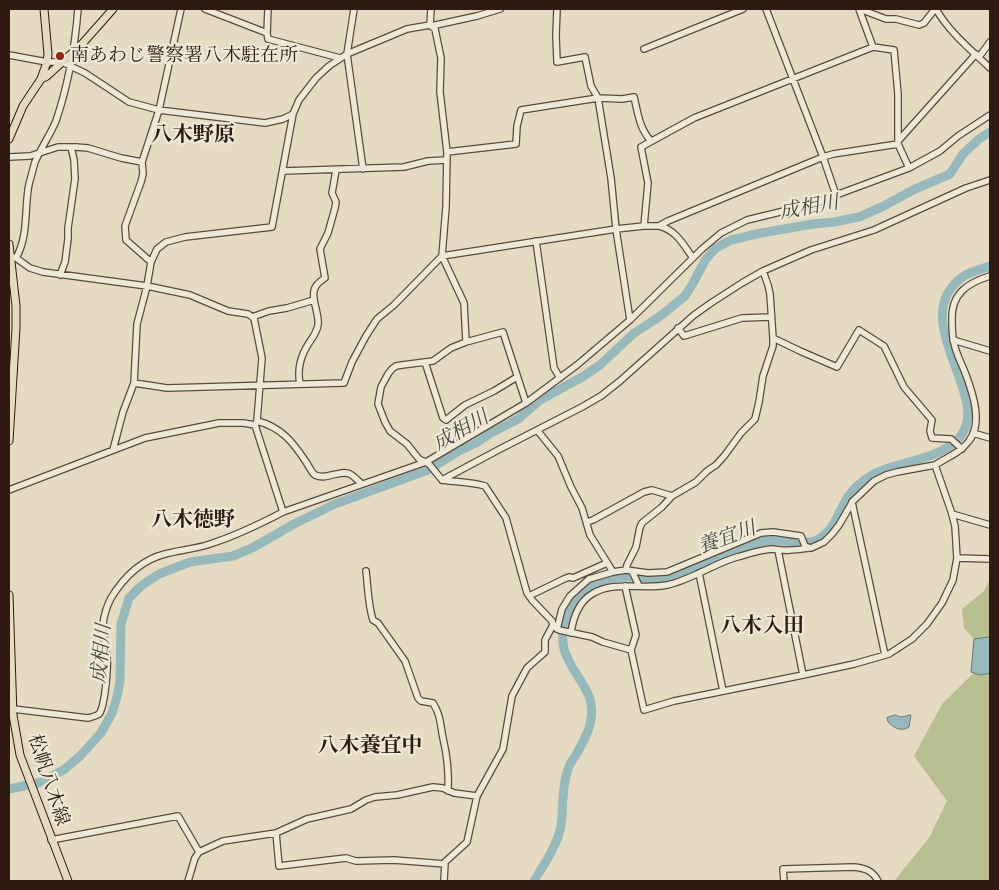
<!DOCTYPE html>
<html>
<head>
<meta charset="utf-8">
<style>
	body { margin:0 }
	#map { position:relative; width:999px; height:890px; overflow:hidden; background:#e5dbc2; font-family:"EB Garamond",serif }
	canvas { display:block }
	.frame { position:absolute; inset:0; border:10px solid #2e1a10; pointer-events:none }
</style>
</head>
<body>
<div id="map">
<canvas width="999" height="890"></canvas>
<div class="frame"></div>
</div>
<script>
const context = document.querySelector('canvas').getContext('2d');
context.lineJoin = 'round';
function fill(path, color) { context.fillStyle = color; context.fill(path, 'evenodd'); }
function trace(path, color, width, dash) { context.strokeStyle = color; context.lineWidth = width; context.lineCap = dash ? 'butt' : 'round'; context.setLineDash(dash || []); context.stroke(path); }
function write(font, color, halo, rows, align = 'center') {
  context.font = font + ' "EB Garamond","Noto Serif JP",serif'; context.lineWidth = 4.5; context.setLineDash([]); context.textBaseline = 'middle'; context.strokeStyle = halo; context.fillStyle = color; for (const [text, x, y, turn = 0] of rows) {
    context.save(); context.translate(x, y); context.rotate((+turn || 0) * Math.PI / 180); context.textAlign = isNaN(turn) ? turn : align; if (halo) context.strokeText(text, 0, 0); context.fillText(text, 0, 0); context.restore();
  }
}
const green = new Path2D(`
	M 990,579 L 990,632 L 989,637 L 974,639 L 964,628 L 962,609 L 984,591 Z
	M 990,657 L 990,881 L 894,881 L 929,838 L 947,801 L 914,756 L 942,704 Z`);
const water = new Path2D(`
	M 990,632 L 990,673 L 980,675 L 971,672 L 974,639 L 989,637 Z
	M 896,715 L 900,717 L 907,716 L 908,715 L 911,715 L 909,727 C 901,732 894,728 888,722 L 887,718 Z`);
const river = new Path2D(`
	M 9,789 L 38,783 L 51,777 L 65,769 L 80,756 L 101,733 L 112,713 L 117,697 L 120,681 L 121,624 L 129,598 L 141,586 L 159,574 L 190,562 L 233,556 L 254,547 L 294,524 L 335,504 L 428,470 L 459,451 L 476,443 L 489,434 L 518,419 L 540,400 L 584,376 L 600,365 L 633,334 L 659,317 L 685,296 L 692,285 L 706,259 L 716,248 L 731,240 L 761,233 L 813,224 L 834,222 L 859,217 L 882,207 L 913,190 L 950,174 L 963,154 L 979,139 L 990,132
	M 534,881 C 544,864 557,846 561,826 C 564,807 561,788 568,769 C 570,763 574,758 577,753 C 586,737 594,722 591,704 C 590,694 584,687 579,678 C 573,669 567,659 564,649 C 560,632 566,612 575,599 C 588,582 610,576 630,577 C 646,577 657,581 673,577 C 680,574 687,570 694,567 C 707,561 721,556 734,551 C 746,547 753,543 766,541 C 780,539 805,546 817,540 C 833,532 839,512 847,498 C 853,488 862,481 872,475 C 899,460 935,462 958,439 C 997,400 902,318 964,276 C 972,271 982,269 990,266`);
const minor = new Path2D(`
	M 205,9 L 267,33 L 268,39 L 340,58
	M 354,9 L 347,54 L 363,169
	M 431,9 L 430,25 L 435,29 L 441,58 L 440,92 L 447,152 L 446,207 L 442,256 L 464,303 L 466,342 L 503,332 L 526,403
	M 557,9 L 556,35 L 557,62 L 585,57 L 591,86 L 598,98 L 622,99 L 634,97 C 638,113 639,128 651,141
	M 766,9 L 823,157 L 836,195
	M 860,9 L 886,19 L 896,19 L 919,25 L 924,23 L 935,9
	M 936,9 C 949,32 971,50 990,68
	M 431,26 L 477,16 L 500,9
	M 267,33 L 268,9
	M 873,47 L 894,50 L 898,94 L 898,144 L 909,168
	M 644,49 L 743,9
	M 9,55 L 47,62 L 62,62 L 85,73 L 129,102 L 159,110 L 265,123 L 283,119 L 293,114 L 299,100 L 316,78 L 329,66 L 347,54 L 407,29 L 430,25
	M 979,57 L 990,42
	M 899,140 L 976,54
	M 9,157 L 30,156 L 58,147 L 76,147 L 88,148 L 121,158 L 142,162
	M 283,171 L 404,167 L 428,161 L 447,160
	M 644,226 L 648,183 L 641,147 L 694,118 L 873,47 L 859,9
	M 659,226 C 676,230 683,244 693,258
	M 536,241 L 554,368 L 560,378
	M 11,257 L 16,258 L 30,268 L 43,272 L 147,286 L 190,295 L 228,311 L 248,314 L 254,318 L 262,358 L 257,421 L 255,425 L 283,512 L 426,462 L 526,403 L 577,365 L 630,320 L 702,249 L 721,233 L 747,220 L 817,203 L 836,195 L 909,168 L 940,151 L 958,136 L 990,115
	M 16,258 C 29,235 24,209 29,184 C 31,177 33,169 35,162 C 41,148 50,135 56,121 C 68,85 75,47 78,9
	M 151,262 L 126,240 L 125,226 L 141,182 L 143,174 L 142,162 L 159,110 L 181,9
	M 60,275 L 65,262 L 68,239 L 68,228 L 75,179 L 74,160 L 71,147
	M 252,317 L 269,311 L 287,308 L 314,300
	M 630,320 L 616,229 L 644,226 L 659,226 L 668,221 L 823,157 L 833,154 L 898,144
	M 678,328 L 684,336 L 742,318 L 771,317
	M 773,338 L 800,351 L 837,367 L 859,330 L 884,346 L 904,387 L 932,420 L 930,431 L 932,438 L 951,439 L 962,449
	M 953,340 L 990,351
	M 466,342 L 451,348 L 433,361 L 425,362 L 443,418 L 446,420 L 465,405 L 494,391 L 517,377
	M 425,362 L 402,365 L 396,366 L 392,369 L 388,374 L 381,387 L 378,404 L 385,422 L 390,431 L 407,444 L 419,459 L 429,464 L 442,480 C 456,482 471,482 485,486 L 506,518 L 527,593 L 532,600 L 552,621 L 553,625 L 559,630 L 592,637 L 603,642 L 631,650 L 636,635 L 625,586
	M 134,383 L 167,388 L 344,383 L 352,362 L 366,336 L 377,319 L 394,305 L 442,256 L 616,229 L 611,178 L 598,98 L 521,110 L 517,126 L 516,144 L 447,152
	M 300,384 C 297,369 301,355 309,343 C 313,337 317,332 318,325 C 320,314 309,296 316,286 C 318,283 322,280 325,278 L 320,249 L 328,233 L 335,208 L 336,202 L 332,193 L 336,170
	M 257,421 C 281,427 293,442 306,462 C 309,466 311,472 315,475 C 326,481 339,469 350,474 C 354,476 358,481 362,484
	M 537,430 L 558,456 L 571,487 L 582,508 L 590,535 L 613,572
	M 973,433 L 990,438
	M 113,450 L 123,412 L 134,383 L 137,324 L 147,286 L 151,262 L 157,249 L 166,242 L 185,237 L 272,227 L 293,114
	M 935,465 C 946,458 961,452 969,441 C 983,423 973,394 966,375 C 962,364 956,354 954,343 C 952,336 952,328 952,320 C 951,294 967,283 990,276
	M 442,480 L 500,449 L 582,407 L 601,396 L 620,381 L 694,315 L 711,303 L 742,283 L 763,271 L 811,250 L 874,230 L 966,188 L 990,180
	M 9,490 L 145,438 L 219,423 L 243,423 L 255,425
	M 852,502 L 885,655
	M 952,514 L 990,525
	M 587,522 L 593,520 L 644,492 L 652,490 L 672,496
	M 778,550 L 803,675
	M 626,570 L 627,565 L 636,547 L 640,527 L 642,523 L 662,507 L 672,496 L 696,482 L 707,471 L 716,465 L 725,455 L 741,433 L 755,419 L 759,402 L 763,376 L 773,346 L 773,338 L 770,294 L 768,285 L 763,271
	M 366,571 C 368,587 368,605 373,620 L 378,623 L 405,661 L 418,698 L 421,701 L 433,703 C 441,716 440,724 443,738 C 447,755 449,773 448,791
	M 632,571 L 639,586
	M 699,573 L 723,691
	M 529,596 L 564,579 L 569,577 L 573,578 L 607,563
	M 557,629 L 562,609 L 570,596 L 589,579 L 613,572 L 626,570 L 648,573 L 667,572 L 761,533 L 773,532 L 801,536 L 805,546 L 811,548 L 824,542 L 832,534 L 839,525 L 853,501 L 874,481 L 886,475 L 897,472 L 935,465 L 951,511 L 955,526 L 957,558 L 990,559
	M 571,633 C 573,618 579,602 592,594 C 614,580 642,590 667,585 C 691,580 713,564 737,557 C 748,554 760,550 771,549 C 777,549 783,551 790,550 C 796,550 802,549 809,548
	M 631,650 L 644,710 L 674,701 L 803,675 L 854,664 L 889,654 L 912,639 L 927,624 L 942,603 L 953,580 L 957,558
	M 13,709 L 88,718 C 92,717 96,716 99,714 C 105,707 108,667 107,658 C 106,646 102,635 103,624 C 104,615 107,606 111,598 C 124,577 141,560 165,554 C 180,550 196,549 210,544 C 235,536 260,524 283,512
	M 276,833 L 279,866 L 346,858 L 356,861 L 394,860 L 445,864
	M 51,840 L 178,816 L 199,852
	M 188,881 L 195,858 L 199,852 L 223,841 L 276,833 L 307,819 L 351,809 L 366,800 L 375,797 L 397,795 L 433,787 L 443,788 L 454,793 L 477,796
	M 444,881 L 445,862 L 467,842 L 477,796 L 503,749 L 512,696 L 527,668 L 545,652 L 545,640 L 553,625
	M 784,881 L 783,869 L 854,867 C 865,868 873,871 878,881`);
const major = new Path2D(`
	M 41,79 L 47,76 L 82,44 L 113,9
	M 9,139 L 23,106 L 41,79 L 47,62 L 48,54 L 44,9
	M 9,244 L 16,306 L 16,328 L 9,441
	M 9,595 L 13,715 L 20,755 L 68,881`);
const markers = [
	[60,56,5,"#8f2418"]
];
const poiNames = [
	["南あわじ警察署八木駐在所",70,56]
];
const streetNames = [
	["松帆八木線",48,780,72]
];
const waterNames = [
	["成相川",809,208,-10],
	["成相川",461,431,-30],
	["養宜川",727,538,-20],
	["成相川",102,654,-85]
];
const quarterNames = [
	["八木野原",193,135],
	["八木徳野",193,520],
	["八木入田",762,626],
	["八木養宜中",370,746]
];
fill(green, '#b8bf91');
fill(water, '#98b9bb');
trace(water, '#6e7977', 1);
trace(river, '#98b9bb', 9);
trace(minor, '#5c4a3c', 8);
trace(major, '#2e1a10', 9);
trace(minor, '#eee8d7', 5.5);
trace(major, '#e5dbc2', 7);
for (const [x, y, r, color] of markers) { const dot = new Path2D(); dot.arc(x, y, r, 0, 2 * Math.PI); context.fillStyle = color; context.fill(dot); trace(dot, '#eee8d7', 2); }
write('19px', '#2e1a10', '#eee8d7', poiNames, 'left');
write('19px', '#2e1a10', '#eee8d7', streetNames);
write('italic 20px', '#4e4a43', '#eee8d7', waterNames);
write('bold 21px', '#2e1a10', '#eee8d7', quarterNames);
</script>
</body>
</html>
